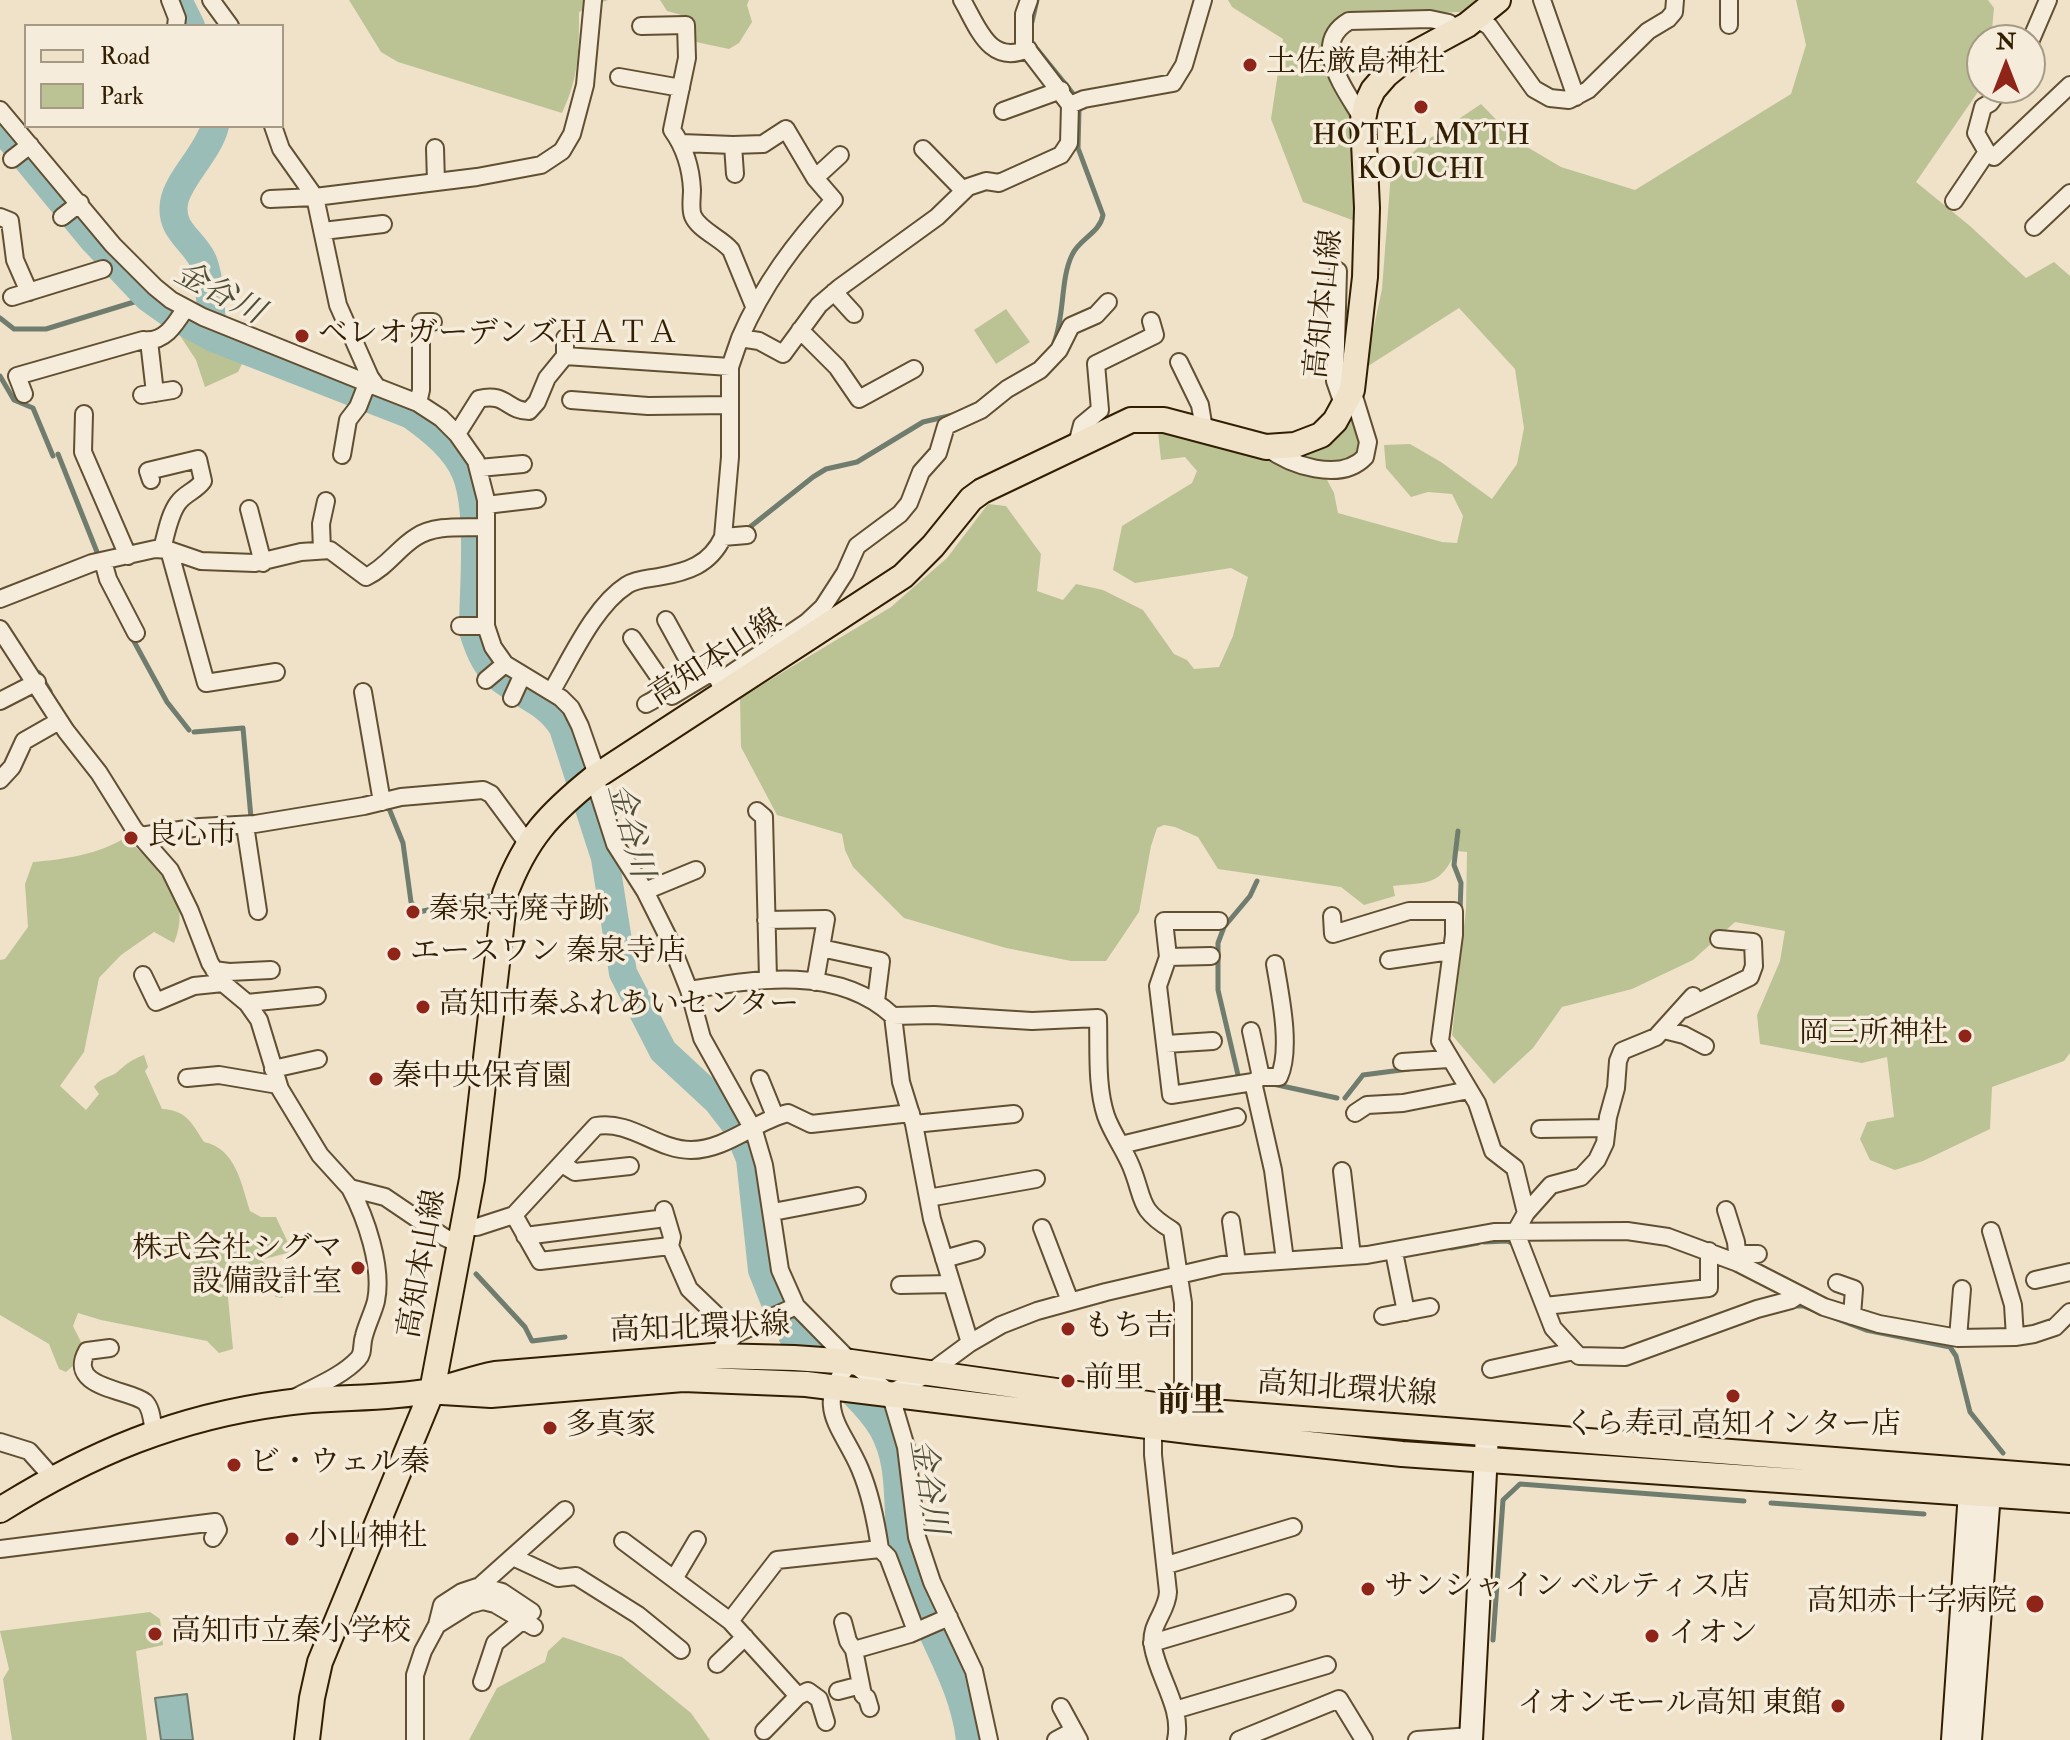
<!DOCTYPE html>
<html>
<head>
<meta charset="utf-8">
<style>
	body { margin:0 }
	#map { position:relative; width:2070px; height:1740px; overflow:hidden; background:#efe2c9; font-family:"IM FELL Double Pica",serif }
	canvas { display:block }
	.legend { position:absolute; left:24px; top:24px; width:260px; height:104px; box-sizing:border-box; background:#f5ecdc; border:2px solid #a79a84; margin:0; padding:10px 14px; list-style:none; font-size:24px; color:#321e00 }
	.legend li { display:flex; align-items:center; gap:16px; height:40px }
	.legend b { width:40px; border:2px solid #a79a84 }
	.north { position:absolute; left:1966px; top:24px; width:80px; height:80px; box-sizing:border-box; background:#f5ecdc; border:2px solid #a79a84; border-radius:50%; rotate:0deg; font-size:22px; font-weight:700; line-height:32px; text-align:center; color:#321e00 }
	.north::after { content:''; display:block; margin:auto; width:28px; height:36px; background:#8f2418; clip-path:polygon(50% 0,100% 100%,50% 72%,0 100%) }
</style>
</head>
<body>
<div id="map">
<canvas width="2070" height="1740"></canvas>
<ul class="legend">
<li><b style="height:10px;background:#efe2c9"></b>Road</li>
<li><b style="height:22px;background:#bbc395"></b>Park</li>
</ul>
<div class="north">N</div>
</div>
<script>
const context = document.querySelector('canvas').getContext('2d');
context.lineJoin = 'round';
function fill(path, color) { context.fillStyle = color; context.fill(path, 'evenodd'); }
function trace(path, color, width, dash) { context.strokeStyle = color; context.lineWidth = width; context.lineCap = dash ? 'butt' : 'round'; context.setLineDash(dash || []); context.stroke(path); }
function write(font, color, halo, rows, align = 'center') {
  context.font = font + ' "IM FELL Double Pica","Noto Serif JP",serif'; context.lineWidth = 7; context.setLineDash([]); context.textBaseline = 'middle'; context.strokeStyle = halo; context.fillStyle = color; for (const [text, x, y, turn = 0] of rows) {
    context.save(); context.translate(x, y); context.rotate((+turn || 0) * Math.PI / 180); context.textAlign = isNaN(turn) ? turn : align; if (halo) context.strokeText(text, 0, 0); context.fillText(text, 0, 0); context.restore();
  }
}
const green = new Path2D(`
	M 349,0 L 608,0 L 579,12 C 579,51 579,77 562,113 L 398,62 L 381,52 Z
	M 660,0 L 749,0 L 747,5 L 752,22 L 739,43 L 729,49 L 696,42 L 692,18 L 667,11 Z
	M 1228,0 L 1478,0 L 1460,12 L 1343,16 L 1329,30 L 1322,58 L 1352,110 L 1355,221 L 1303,202 L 1271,119 L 1283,39 L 1232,7 Z
	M 1796,0 L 1988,0 L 1994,8 L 1991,40 L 1982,40 L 1982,86 L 1916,182 L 1970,226 L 2026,278 L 2054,262 L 2070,276 L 2070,1053 L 2064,1061 L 1992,1087 L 1990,1129 L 1923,1161 L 1895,1170 L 1870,1160 L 1860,1139 L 1867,1122 L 1894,1117 L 1887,1057 L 1862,1063 L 1760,1044 L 1757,1015 L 1780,961 L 1785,931 L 1735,922 L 1693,960 L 1632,989 L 1562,1007 L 1533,1048 L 1494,1084 L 1452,1035 L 1466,909 L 1467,852 L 1456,851 C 1440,886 1429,882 1393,886 L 1395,896 L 1364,905 L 1341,887 L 1218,869 L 1198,837 L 1175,827 L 1164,825 L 1157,828 L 1151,846 L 1139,912 L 1106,961 L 1071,961 L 1006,948 L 904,918 L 853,867 L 845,850 L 842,834 L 777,815 L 741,747 L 740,698 L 891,607 L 947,558 L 988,504 L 1006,506 L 1041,554 L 1037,591 L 1063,600 L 1076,584 L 1103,590 L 1143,610 L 1174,654 L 1187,660 L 1194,669 L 1219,667 L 1233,636 L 1248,577 L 1231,568 L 1135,583 L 1113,570 L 1122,526 L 1192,483 L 1197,471 L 1185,457 L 1161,460 L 1158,432 L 1324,474 L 1334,493 L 1338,513 L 1442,542 L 1457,543 L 1463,516 L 1452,494 L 1428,492 L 1411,497 L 1386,468 L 1384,445 L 1410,444 L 1441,462 L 1492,499 L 1517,464 L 1524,428 L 1515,369 L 1459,308 L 1365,368 L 1382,289 L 1391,173 L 1423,143 L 1481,104 L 1517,141 L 1561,167 L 1635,190 L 1791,94 L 1806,45 Z
	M 1006,309 L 1030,342 L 996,364 L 974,330 Z
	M 179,334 L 243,362 L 238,372 L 205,387 L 196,360 Z
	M 1353,407 C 1356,418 1363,434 1360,445 C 1355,469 1314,465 1299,455 Z
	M 125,838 C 158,866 194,897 174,943 L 154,932 L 121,955 L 99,978 L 84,1052 L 60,1086 L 86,1110 L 99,1094 L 94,1087 C 100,1078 108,1078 116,1073 C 128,1063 129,1061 144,1055 L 148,1067 L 145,1071 L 162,1109 C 186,1110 192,1123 204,1142 C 236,1149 241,1183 250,1211 L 261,1217 L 276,1217 L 291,1249 L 287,1253 L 261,1260 L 272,1269 L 283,1298 L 276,1297 L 250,1264 L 226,1277 L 233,1349 L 219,1353 L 207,1341 L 101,1320 L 78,1313 L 73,1326 L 83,1346 L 82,1358 L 66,1372 L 59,1369 L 49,1344 L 0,1315 L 0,960 L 5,959 L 28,927 L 25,884 L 33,862 C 66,859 96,855 125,838 Z
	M 150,1612 L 160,1619 L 163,1645 L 136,1651 L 147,1740 L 12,1740 L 3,1679 L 9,1669 L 0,1631 Z
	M 563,1637 L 622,1657 L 691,1713 L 710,1740 L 469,1740 L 497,1688 L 545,1662 L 548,1651 Z`);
const water = new Path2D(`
	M 187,1694 L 193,1740 L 161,1740 L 155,1698 Z`);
const stream = new Path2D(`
	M 1032,22 L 1037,0
	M 1033,44 L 1075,96 L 1079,109 L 1078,148 L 1103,215 C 1100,233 1079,239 1072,255 C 1060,280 1065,315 1054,343
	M 142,298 L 147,297
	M 0,318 L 14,329 L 46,329 L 134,302
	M 0,376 L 14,400 L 33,408 L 53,456
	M 58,454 L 97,552
	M 745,531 L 813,477 L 826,469 L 857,462 L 923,422 L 953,415
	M 131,636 L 167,702 L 189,730
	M 39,673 L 50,691
	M 550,709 L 552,698
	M 194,732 L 243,728 L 251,818 L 254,818
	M 388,806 L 403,843 L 411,902 L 419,912 L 489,896
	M 1458,831 L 1454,865 L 1461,883 L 1460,912
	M 1238,1075 L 1218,990 L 1218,943 L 1224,927 L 1250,896 L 1257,881
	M 1273,1084 L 1337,1098
	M 1345,1098 L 1363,1075 L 1409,1069
	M 1484,1242 L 1507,1241 L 1514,1244
	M 1451,1248 L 1478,1243
	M 476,1274 L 525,1327 L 532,1341 L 565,1337
	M 1791,1306 L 1803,1306 L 1866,1330 L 1950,1347 L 1956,1356 L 1970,1412 L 2003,1453
	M 1771,1503 L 1924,1514
	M 1493,1640 L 1503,1500 L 1520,1484 L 1744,1501`);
const river = new Path2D(`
	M 178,0 L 191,26
	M 0,127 L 94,241 L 147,297 L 175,317 L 213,338 L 411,415 C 432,430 456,449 466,474 C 481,513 473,588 473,631 C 478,647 484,664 497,676 C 519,695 548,701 563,728 L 605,858 L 623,973 L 663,1051 L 717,1101 L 737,1127 L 750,1159 L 762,1270 L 776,1305 L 793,1337 C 819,1362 866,1399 883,1429 C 906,1471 893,1518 905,1562 C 921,1624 963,1676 970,1740
	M 213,338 C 211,318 211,273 201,257 C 190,238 170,229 174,203 C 177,180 208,153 215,126`);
const street = new Path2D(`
	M 170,0 L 177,18 L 176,26
	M 211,0 L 230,26
	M 962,0 C 978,27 989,66 1028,49
	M 1542,0 L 1576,97
	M 1474,18 L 1489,26 L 1534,89 L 1550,98 L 1569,100 L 1588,90 L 1648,31 L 1668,19 L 1674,12 L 1675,0
	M 1729,25 L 1729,0
	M 641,26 L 686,25 L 687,58 L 672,130 C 685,148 691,168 692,190 C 692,198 690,209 693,216 C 699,230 721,238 731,250 L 754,306
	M 2030,42 L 2048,0
	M 619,77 L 681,88
	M 2001,88 L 1990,103 L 1983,107 L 1976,133 L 1987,152 L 1994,157 L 2070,85
	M 1070,105 L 1084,99 L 1173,83 L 1184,65 L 1203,0
	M 0,110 L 113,245 L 155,287 L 171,300 L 203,317 L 377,387
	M 1003,111 L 1061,90
	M 1363,120 C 1347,91 1308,45 1349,21 L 1430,19 L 1449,23 L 1455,32
	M 273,126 L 281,149 L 315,197 L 338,305 L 370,377 L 377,387 L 418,403 L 441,418 L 457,434 L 476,461 L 486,500 L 486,626 L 493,647 L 505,664 L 561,698 L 571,708 L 580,726 L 594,766 L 599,794 L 615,844 L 645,891 L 668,937 L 689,990 L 702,1038 L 754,1131 L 764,1165 L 780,1270 L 796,1306 L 851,1362 L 890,1393 L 906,1447 L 917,1537 L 932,1582 L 974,1671 L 989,1740
	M 681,143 L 733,145 L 735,174
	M 733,145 L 763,144 L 786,129 L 815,178 L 834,200 C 795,242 763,285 740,338
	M 435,148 L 436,182
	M 923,149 L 964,191
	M 12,159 L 30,145
	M 815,178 L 840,155
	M 270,199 L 315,197 L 477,177 L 541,165 L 562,151 L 572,134 L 585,85 L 593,0
	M 1954,201 L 1987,152
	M 0,217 L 10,221 L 15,260 L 29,292
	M 62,217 L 80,203
	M 2034,227 L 2070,193
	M 323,231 L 383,224
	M 1338,271 L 1335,381 L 1344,407
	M 834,292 L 854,314
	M 12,297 L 103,269
	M 800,330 L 837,367 L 859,399 L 914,369
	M 565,338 L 565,356 L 730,367
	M 149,341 L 155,393
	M 1179,362 L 1200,405 L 1204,429
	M 24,394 L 17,376 L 143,340 C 164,343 175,325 185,309
	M 142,395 L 173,390
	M 571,400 L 648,406 L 730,405
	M 418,403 L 421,390 L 421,322 L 433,322
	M 84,414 L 83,452 L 128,556
	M 457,434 L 479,399 C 506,392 507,411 529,411 L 537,402 L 547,378 L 565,356
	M 1077,444 L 1082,425 L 1100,410 L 1096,364 L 1155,335 L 1151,321
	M 1266,447 C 1290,465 1340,483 1365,457 L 1368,442 L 1352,390
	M 342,455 L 348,420 L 358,407 L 367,384
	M 479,468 L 523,464
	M 151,480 L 148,471 L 198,459 L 203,481 C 196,491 185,493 178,503 C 169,515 166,535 162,549
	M 486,505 L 537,499
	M 249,509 L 263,563
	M 723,537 L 747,535
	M 169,550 L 206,683 L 276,672
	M 322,550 L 321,524 L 326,501
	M 103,561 L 108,579 L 136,633
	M 0,599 L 92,563 L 155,549 L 169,550 L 201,561 L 255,563 L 301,552 L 330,550 L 366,577 C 387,567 398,548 416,537 C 435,524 465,528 486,527
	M 460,626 L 486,626
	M 0,629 L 66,731 L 99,773 L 134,829 L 170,870 L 190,911 L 210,963 L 223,983 L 247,1003 L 259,1020 L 280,1089 L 320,1155 L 350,1188 L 385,1197 L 444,1237 L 459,1244
	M 632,638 L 672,696 L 707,675 L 716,675 L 723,690
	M 486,680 L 505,664
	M 720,681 L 807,622 L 823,607 L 845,573 L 857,546 L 900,514 L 909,503 L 921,472 L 938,453 L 946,426 L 981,410 L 1007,389 L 1040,370 L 1059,350 L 1071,326 L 1096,315 L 1108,302
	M 363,692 L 382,802
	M 551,692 C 571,659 594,606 627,585 C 637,579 647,579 658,577 C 687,572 710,565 723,537 L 730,457 L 730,367 L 740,338 L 759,341 L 783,354 L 819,305 L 839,288 L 937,217 L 968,187 L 986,181 L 999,183 L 1061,155 L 1069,143 L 1070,105 L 1024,45 L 1024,14 L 1029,0
	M 512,698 L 522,676
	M 0,701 L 37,682
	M 646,704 C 665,695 677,682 694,671 L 666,620
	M 0,780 L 12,767 L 24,741 L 59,721
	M 757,811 L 764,817 L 768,979
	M 245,825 L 258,911
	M 140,836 L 200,827 L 255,824 L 364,806 L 401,797 L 483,790 L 491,794 L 528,844
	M 645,891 L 696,870
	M 1332,916 L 1333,934 L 1409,911 L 1454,911 L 1454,935 L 1440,1041 L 1477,1103 L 1493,1151 L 1515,1168 L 1526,1213 L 1516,1231 L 1518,1238 L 1553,1328 L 1574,1351 L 1491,1369
	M 766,920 L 826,919 L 815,982
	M 1219,921 L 1164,921 L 1168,957 L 1158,986 L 1171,1095 L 1253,1082 L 1273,1170 L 1285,1260
	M 821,948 L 881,961 L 876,1001
	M 1168,957 L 1211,956
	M 1389,960 L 1450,951
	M 214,970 L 229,972 L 271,970
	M 143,975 L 156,1002 L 194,986 L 223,983
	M 689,990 C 756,979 838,965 893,1016 L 901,1082 L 914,1124 L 932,1219 L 970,1343
	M 247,1003 L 317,996
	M 1684,1009 L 1750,977 L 1754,966 L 1753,942 L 1719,939
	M 893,1016 L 934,1015 L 1032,1021 L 1098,1018 C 1099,1049 1096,1086 1106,1116 C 1112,1133 1124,1149 1131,1166 C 1145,1200 1137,1209 1172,1230 L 1183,1303 L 1183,1409
	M 1664,1030 L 1684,1035 L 1705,1046
	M 1251,1031 L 1261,1077
	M 1166,1044 L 1213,1041
	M 1402,1062 L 1449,1059
	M 273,1069 L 318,1059
	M 187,1078 L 219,1075 L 278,1085
	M 760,1079 L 775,1116
	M 1253,1082 L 1261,1077 L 1279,1077 C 1292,1049 1280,994 1275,964
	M 1355,1113 L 1367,1105 L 1403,1103 L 1469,1090
	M 914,1124 L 1014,1114
	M 1540,1129 L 1607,1128
	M 1121,1145 L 1237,1117
	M 562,1164 L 575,1172 L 630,1166
	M 1342,1171 L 1352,1256
	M 928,1198 L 1036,1179
	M 664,1210 L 672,1237 L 670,1246
	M 1726,1210 L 1736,1242 L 1738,1263
	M 773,1212 L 857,1196
	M 1526,1213 L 1551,1185 L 1581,1177 L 1597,1160 L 1605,1143 L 1608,1117 L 1616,1088 L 1618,1061 L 1622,1051 L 1656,1037 L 1693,996
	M 514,1215 L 540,1261 L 670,1246 L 689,1289 L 736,1334
	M 1231,1221 L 1237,1263
	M 463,1227 L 477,1227 L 514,1215 L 596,1126 C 631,1120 657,1150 691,1150 C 726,1150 755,1121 788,1113 L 811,1124 L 911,1113
	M 1042,1228 L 1070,1301
	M 1991,1231 L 2013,1305 L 2015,1337
	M 525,1236 L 658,1219
	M 1394,1252 L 1406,1312
	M 1738,1254 L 1758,1254
	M 944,1259 L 976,1250
	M 2035,1280 L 2070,1272
	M 1837,1283 L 1854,1289 L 1852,1316
	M 900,1285 L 951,1284
	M 1545,1306 L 1709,1288 L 1709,1251
	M 1383,1316 L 1430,1307
	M 1958,1338 L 1962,1289
	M 110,1348 L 87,1351 C 66,1389 130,1389 145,1402 C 152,1409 152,1422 154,1432
	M 1574,1351 L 1579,1356 L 1625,1357 L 1757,1309 L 1791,1300 L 1797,1296
	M 714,1356 L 736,1334 L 796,1306
	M 890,1393 L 928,1374 L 970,1343 L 1001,1325 L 1037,1311 L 1106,1292 L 1222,1265 L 1367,1255 L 1494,1232 L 1627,1231 L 1668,1237 L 1738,1263 L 1824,1307 L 1879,1324 L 1958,1338 L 2015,1337 L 2034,1334 L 2055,1327 L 2070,1312
	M 294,1398 C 314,1387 341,1377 358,1359 C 364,1353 361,1345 364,1336 C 367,1324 373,1313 376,1301 C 383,1267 366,1218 350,1188
	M 1153,1427 L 1153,1455 L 1168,1592 C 1167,1613 1149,1624 1153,1647 C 1158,1677 1183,1708 1176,1740
	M 0,1442 L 29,1451 L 53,1478
	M 623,1541 L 730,1621 L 798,1696 L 808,1691 L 819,1699 L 826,1722
	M 0,1549 L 215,1522 L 218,1530 L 213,1538
	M 880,1549 L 888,1557 L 916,1631
	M 515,1558 L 558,1578 L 576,1576 L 638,1615 L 681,1650
	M 1167,1565 L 1293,1527
	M 674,1579 L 697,1540
	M 480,1586 L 502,1592 L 532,1612
	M 730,1621 L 777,1560 L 880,1549 C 876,1521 871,1495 860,1469 C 843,1428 811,1406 851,1362
	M 843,1622 L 848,1641 L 854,1650
	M 437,1625 L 442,1605 L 462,1592 L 480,1586 L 565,1510
	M 1152,1643 L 1287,1603
	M 717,1664 L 745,1637
	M 482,1682 L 495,1643 L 523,1620
	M 838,1691 L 861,1685
	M 1061,1707 L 1079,1740
	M 870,1708 L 867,1698 L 863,1695 L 854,1650 L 910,1634 L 949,1617
	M 1175,1710 L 1327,1665
	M 764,1731 L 798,1696
	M 415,1740 L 415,1675 L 423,1651 L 437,1625 L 469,1605 L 483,1601 L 495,1604 L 534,1627
	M 1056,1740 L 1073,1731
	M 1239,1740 L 1339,1699 L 1364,1740
	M 1417,1740 L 1471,1736`);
const secondary = new Path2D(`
	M 1471,1740 L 1487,1434
	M 1953,1740 L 1970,1492 L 1977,1479
	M 1970,1740 L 1989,1493 L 1984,1479`);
const primary = new Path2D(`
	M 442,1392 L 491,1395 L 683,1379 L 806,1384 L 1197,1432 L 1402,1454 L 2070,1500
	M 0,1510 C 91,1453 177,1417 284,1403 C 332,1396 382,1400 430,1391 C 452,1387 473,1378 495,1374 L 714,1356 L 794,1358 L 851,1362 L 1198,1411 L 2070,1478
	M 307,1740 L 312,1698 L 320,1662 L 432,1391 L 472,1179 L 505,894 C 526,838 549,814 595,777 L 903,576 L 933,546 L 971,499 L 982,491 L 1131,420 L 1164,420 L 1266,447 L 1295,445 L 1321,435 L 1335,421 L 1352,390 L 1365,277 L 1367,208 L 1363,120 L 1366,105 L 1373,90 L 1386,75 L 1408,57 L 1467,25 L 1498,0`);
const markers = [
	[1250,65,8,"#8f2418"],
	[1421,107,8,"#8f2418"],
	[302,336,8,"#8f2418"],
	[131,838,8,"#8f2418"],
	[413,912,8,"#8f2418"],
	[394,954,8,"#8f2418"],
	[423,1007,8,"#8f2418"],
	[1965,1036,8,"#8f2418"],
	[376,1079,8,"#8f2418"],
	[358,1268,8,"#8f2418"],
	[1068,1329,8,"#8f2418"],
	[1068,1381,8,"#8f2418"],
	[1733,1396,8,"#8f2418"],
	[550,1428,8,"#8f2418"],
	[234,1465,8,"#8f2418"],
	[292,1539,8,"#8f2418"],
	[1368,1589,8,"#8f2418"],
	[2035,1604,10,"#8f2418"],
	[155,1634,8,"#8f2418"],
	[1652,1636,8,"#8f2418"],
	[1838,1706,8,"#8f2418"]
];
const poiNames = [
	["土佐厳島神社",1266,65],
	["HOTEL MYTH",1421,138,"center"],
	["KOUCHI",1421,172,"center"],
	["ベレオガーデンズＨＡＴＡ",318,336],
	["良心市",147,838],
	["秦泉寺廃寺跡",429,912],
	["エースワン 秦泉寺店",410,954],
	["高知市秦ふれあいセンター",439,1007],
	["岡三所神社",1949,1036,"right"],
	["秦中央保育園",392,1079],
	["株式会社シグマ",342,1251,"right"],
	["設備設計室",342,1285,"right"],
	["もち吉",1084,1329],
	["前里",1084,1381],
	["くら寿司 高知インター店",1733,1427,"center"],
	["多真家",566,1428],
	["ビ・ウェル秦",250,1465],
	["小山神社",308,1539],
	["サンシャイン ベルティス店",1384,1589],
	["高知赤十字病院",2017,1604,"right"],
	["高知市立秦小学校",171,1634],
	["イオン",1668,1636],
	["イオンモール高知 東館",1822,1706,"right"]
];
const streetNames = [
	["高知本山線",1326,304,-84],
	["高知本山線",717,659,-33],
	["高知本山線",424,1264,-80],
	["高知北環状線",700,1330,-2],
	["高知北環状線",1347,1391,4]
];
const waterNames = [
	["金谷川",218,295,28],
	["金谷川",628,831,75],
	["金谷川",926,1487,81]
];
const quarterNames = [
	["前里",1191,1404]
];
fill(green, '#bbc395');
fill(water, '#9abdb8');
trace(water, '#707d6e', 2);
trace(stream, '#707d6e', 5);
trace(river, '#9abdb8', 28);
trace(street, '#614f32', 20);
trace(secondary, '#321e00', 26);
trace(primary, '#321e00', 28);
trace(street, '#f5ecdc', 16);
trace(secondary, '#f5ecdc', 22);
trace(primary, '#efe2c9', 24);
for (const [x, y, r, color] of markers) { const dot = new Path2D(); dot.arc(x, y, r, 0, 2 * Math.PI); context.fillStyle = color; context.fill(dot); trace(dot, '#f5ecdc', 3); }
write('30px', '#321e00', '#f5ecdc', poiNames, 'left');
write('30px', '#321e00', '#f5ecdc', streetNames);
write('italic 32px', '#514e37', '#f5ecdc', waterNames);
write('bold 34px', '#321e00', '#f5ecdc', quarterNames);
</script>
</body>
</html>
